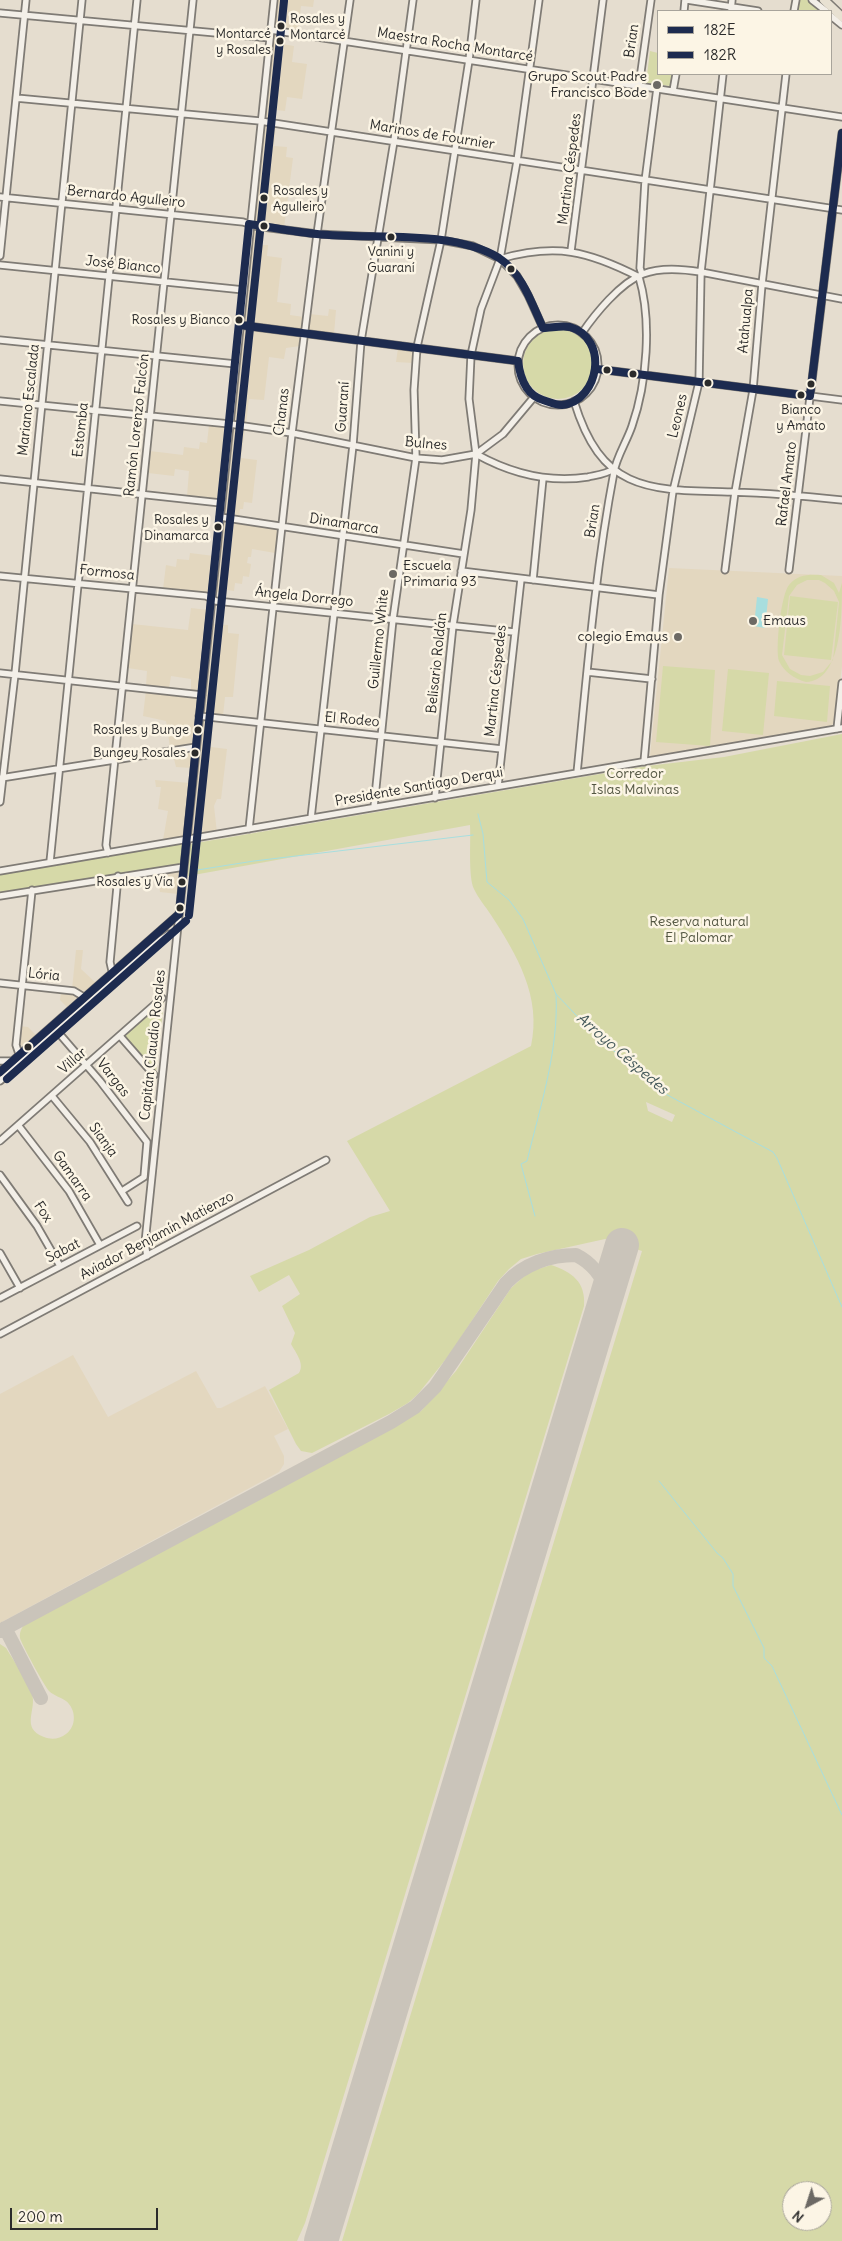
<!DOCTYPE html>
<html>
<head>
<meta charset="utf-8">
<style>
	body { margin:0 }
	#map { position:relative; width:842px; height:2241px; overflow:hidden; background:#e5ddcf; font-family:Delius,sans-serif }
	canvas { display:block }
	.legend { position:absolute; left:657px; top:10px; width:175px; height:65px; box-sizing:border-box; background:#fcf5e5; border:1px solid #a8a49b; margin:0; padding:6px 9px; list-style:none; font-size:15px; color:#2b2b2b }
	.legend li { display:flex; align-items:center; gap:10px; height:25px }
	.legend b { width:25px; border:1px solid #a8a49b }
	.north { position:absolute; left:782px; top:2181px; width:50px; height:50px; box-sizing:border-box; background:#fcf5e5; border:1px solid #a8a49b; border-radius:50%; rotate:220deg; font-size:14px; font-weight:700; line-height:20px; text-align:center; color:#2b2b2b }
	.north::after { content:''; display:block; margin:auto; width:18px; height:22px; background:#6c6964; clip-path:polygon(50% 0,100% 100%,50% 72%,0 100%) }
	.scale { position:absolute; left:10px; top:2208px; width:148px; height:22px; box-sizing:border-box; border:2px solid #2b2b2b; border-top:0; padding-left:6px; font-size:15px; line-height:18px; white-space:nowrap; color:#2b2b2b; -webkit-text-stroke:4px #fcf5e5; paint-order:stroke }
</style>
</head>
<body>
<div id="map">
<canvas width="842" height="2241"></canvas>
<ul class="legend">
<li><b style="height:6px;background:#1d2b4f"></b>182E</li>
<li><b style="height:6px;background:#1d2b4f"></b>182R</li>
</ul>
<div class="north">N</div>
<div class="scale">200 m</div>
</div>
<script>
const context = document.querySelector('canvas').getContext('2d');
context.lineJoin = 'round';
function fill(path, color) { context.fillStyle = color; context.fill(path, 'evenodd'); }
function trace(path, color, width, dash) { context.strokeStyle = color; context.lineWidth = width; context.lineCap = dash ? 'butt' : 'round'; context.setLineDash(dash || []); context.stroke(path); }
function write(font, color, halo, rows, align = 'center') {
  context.font = font + ' Delius,sans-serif'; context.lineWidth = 5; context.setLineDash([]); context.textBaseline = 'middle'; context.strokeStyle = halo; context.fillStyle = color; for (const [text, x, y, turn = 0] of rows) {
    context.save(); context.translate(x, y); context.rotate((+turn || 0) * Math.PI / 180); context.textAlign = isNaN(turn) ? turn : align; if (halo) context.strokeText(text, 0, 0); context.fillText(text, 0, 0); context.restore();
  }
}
const built = new Path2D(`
	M 276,0 L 314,0 L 313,7 L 301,6 L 298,30 L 276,27 L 274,25 Z
	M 276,33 L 282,34 L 281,44 L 294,46 L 292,62 L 307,64 L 302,99 L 287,97 L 285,111 L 276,110 L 274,121 L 264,117 L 273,35 Z
	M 267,124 L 276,125 L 274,146 L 287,147 L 286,157 L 293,158 L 284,228 L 253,222 L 263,126 Z
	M 255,230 L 264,230 L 262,245 L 268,245 L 267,256 L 282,258 L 277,302 L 291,304 L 290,315 L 304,317 L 303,327 L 300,330 L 244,322 L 252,233 Z
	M 329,309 L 336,310 L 334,334 L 309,330 L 309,314 L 328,316 Z
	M 246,329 L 297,335 L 301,338 L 300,346 L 286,348 L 284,359 L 269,357 L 264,400 L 249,399 L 246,425 L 236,423 L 234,419 L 242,332 Z
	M 398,348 L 413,352 L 413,363 L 396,362 Z
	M 209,425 L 224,426 L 227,429 L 220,496 L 218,499 L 187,496 L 189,471 L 175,469 L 174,476 L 148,473 L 150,451 L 183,455 L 184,447 L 199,449 L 200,442 L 207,443 Z
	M 235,428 L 245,429 L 241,458 L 257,460 L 252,503 L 244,502 L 243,509 L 240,509 L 239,518 L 224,515 L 223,512 L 232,432 Z
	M 228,521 L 274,528 L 278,532 L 275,553 L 252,549 L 251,557 L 248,557 L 247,563 L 251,564 L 249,577 L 243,576 L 242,584 L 235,583 L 234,591 L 227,590 L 227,594 L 215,592 L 222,525 Z
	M 190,553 L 214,556 L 210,593 L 163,589 L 166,565 L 176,567 L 177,559 L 189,560 Z
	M 669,568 L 842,576 L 842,666 L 835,721 L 828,730 L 653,759 L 650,756 Z
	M 191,608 L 208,610 L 200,690 L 191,690 L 191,679 L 171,676 L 169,688 L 146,685 L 147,671 L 128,668 L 132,624 L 188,630 Z
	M 212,624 L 228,625 L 228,633 L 239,634 L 233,697 L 225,697 L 223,716 L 206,715 L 203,712 Z
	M 146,690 L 199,698 L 194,743 L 170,747 L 166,721 L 143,716 Z
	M 206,720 L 213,720 L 211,747 L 227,749 L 221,799 L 217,799 L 214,806 L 217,833 L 193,836 L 190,833 L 201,724 Z
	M 190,749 L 194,752 L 192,768 L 176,767 L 174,759 L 182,759 L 181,750 Z
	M 155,780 L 190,783 L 185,834 L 182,837 L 163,840 L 168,811 L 158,809 L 161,787 L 156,787 Z
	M 180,871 L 178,894 L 160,892 L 159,885 L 168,885 L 168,872 Z
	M 76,950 L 83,950 L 81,969 L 96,983 L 87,991 L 72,989 Z
	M 61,992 L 75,994 L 76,998 L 67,1007 L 60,1000 Z
	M 20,1026 L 28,1027 L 36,1035 L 22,1046 L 18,1043 Z
	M 73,1355 L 108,1417 L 196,1371 L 217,1408 L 221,1408 L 265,1386 L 288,1429 L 274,1436 L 284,1456 L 284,1464 L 279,1472 L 0,1623 L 0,1394 Z`);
const green = new Path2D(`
	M 798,0 L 807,0 L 820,11 L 796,11 Z
	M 650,51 L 658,53 L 658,74 L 672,74 L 670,86 L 646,83 Z
	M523 364a35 35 0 1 1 70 0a35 35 0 1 1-70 0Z
	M 821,575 L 834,583 L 839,593 L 842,583 C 842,614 842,681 806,682 C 795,679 784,672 779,661 C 775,650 781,594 789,585 C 797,575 808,574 821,575 ZM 807,580 L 819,580 L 825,583 L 834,591 L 839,602 L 833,660 L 823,672 L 810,676 L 801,675 L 790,669 L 782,655 L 789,596 L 797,585 Z
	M 790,596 L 838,602 L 831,660 L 784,655 Z
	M 663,666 L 715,670 L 710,746 L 656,742 Z
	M 728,669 L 769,673 L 763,735 L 722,731 Z
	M 777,681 L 830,686 L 827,722 L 774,716 Z
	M 842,734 L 842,2241 L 342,2241 L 642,1251 L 605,1239 L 537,1254 L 521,1259 L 509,1269 L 498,1281 L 450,1354 L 418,1394 L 408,1403 L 389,1414 L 312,1453 L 301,1451 L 296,1444 L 269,1390 L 299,1373 C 305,1364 296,1353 291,1344 L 295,1333 L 282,1306 L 300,1294 L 289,1275 L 259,1292 L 250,1276 L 309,1250 L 370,1217 L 390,1211 L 347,1141 L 531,1046 C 542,997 517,955 491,915 C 486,907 478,898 474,889 C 468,877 471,840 470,825 L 188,876 L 190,844 L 647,766 L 724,757 ZM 646,1102 L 675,1115 L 672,1122 L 648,1111 ZM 792,2191 L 822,2191 L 822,2221 L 792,2221 Z
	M 184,843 L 182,864 L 0,896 L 0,875 Z
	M 164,1000 L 156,1072 L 125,1036 Z
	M 551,1265 C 572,1272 586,1282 584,1306 L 305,2223 L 297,2241 L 0,2241 L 0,1644 L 6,1648 C 14,1662 27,1678 32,1694 C 37,1710 20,1728 44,1737 C 51,1740 60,1739 66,1734 C 77,1726 76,1709 66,1701 C 61,1697 54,1696 49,1691 C 45,1687 21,1643 20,1638 C 19,1631 23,1626 27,1621 L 421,1411 L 456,1371 L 511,1288 L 529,1272 Z`);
const water = new Path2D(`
	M 757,597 L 768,599 L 765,628 L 754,626 Z`);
const stream = new Path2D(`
	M 478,814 L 483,834 L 487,882 L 509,900 L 523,919 L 556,994 L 592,1032 L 660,1091 L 773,1152 L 777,1158 L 842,1307
	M 191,871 L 254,861 L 473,835
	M 535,1216 L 521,1164 L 527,1161 C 540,1107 559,1050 556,994
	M 659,1481 L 717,1553 L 723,1558 L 733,1574 L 733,1586 L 764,1648 L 764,1658 L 772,1666 L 842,1815`);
const taxiway = new Path2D(`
	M 5,1628 L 41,1698
	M 0,1631 L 391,1422 L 415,1407 L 435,1387 L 506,1283 C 524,1264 550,1255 576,1255 C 592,1263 601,1275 608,1292`);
const runway = new Path2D(`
	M 321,2241 L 622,1245`);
const minor = new Path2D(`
	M 687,0 L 758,11
	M 812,0 L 826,11
	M 684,11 L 685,0
	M 731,11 L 732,0
	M 794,11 L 796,0
	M 0,13 L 270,38
	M 831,16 L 842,25
	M 271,30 L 842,117
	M 639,86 L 651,0
	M 673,91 L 676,74
	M 16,98 L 260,121 L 842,210
	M 0,197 L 243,222 L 255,226 L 317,234 L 441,240 L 473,246 L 500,259 L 517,276 L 528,295 L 543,328
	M 571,251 L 603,0
	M 0,256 L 26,0
	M 500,259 C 556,243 588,251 639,277
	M 0,265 L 244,290
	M 642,274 L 640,268 L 645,181 L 657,88
	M 240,325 L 518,361
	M518 365a40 40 0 1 1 80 0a40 40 0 1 1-80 0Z
	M 582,333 C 595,314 620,283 643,274 C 661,267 682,269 701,272 L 842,299
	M 0,340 L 236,364
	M 597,369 L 842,400
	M 0,401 L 230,424 L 292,433 L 416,458 L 442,460 L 476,454 L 503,434 L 534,397
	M 574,401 C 602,493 649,490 732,492 C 769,493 805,496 842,500
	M 476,454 C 510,473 549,483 588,477 C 597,475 606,474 614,469
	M 0,479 L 221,503
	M 220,517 L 464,554
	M 725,570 L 735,492 L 753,390 L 762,284 L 786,74
	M 789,570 L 842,133
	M 461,571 L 659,595
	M 0,576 L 206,596 L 216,601 L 514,632
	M 533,580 L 543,478
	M 587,672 L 652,679
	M 0,673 L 202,695
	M 199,716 L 502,749
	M 837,729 L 842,683
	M 644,762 L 659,595 L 673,491 L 699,382 L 701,272 L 723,74
	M 577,773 C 587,673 595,572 614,472 C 616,458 627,441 632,426 C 647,383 652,321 639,277
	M 1,778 L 196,747
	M 498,786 L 521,579
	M 435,798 L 453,625 L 471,510 L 476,454 L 469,399 L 471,355 L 481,309 L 500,259 L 517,161 L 539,0
	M 0,802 L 15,674 L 82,0
	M 374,807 L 393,619 L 416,458 L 414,390 L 417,347 L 441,240 L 469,60 L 476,0
	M 311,818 L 353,445 L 361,341 L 394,141 L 413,0
	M 249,829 L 292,433 L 317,234 L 350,0
	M 108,853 L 106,845 L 193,0
	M 50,862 L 137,0
	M 0,871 L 842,728
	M 0,896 L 184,867
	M 112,971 L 110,962 L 118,876
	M 0,983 L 74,991 L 84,997
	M 57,1031 L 100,1081 L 147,1142 L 144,1177 L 122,1191
	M 120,1036 L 154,1075
	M 19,1054 L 16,1045 L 32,890
	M 0,1061 L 12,1061
	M 0,1072 L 179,914
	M 0,1081 L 160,940 L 169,934 L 177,934
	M 52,1096 L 90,1142 L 128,1202
	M 18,1125 L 69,1191 L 100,1245
	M 0,1141 L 162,998
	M 0,1175 L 37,1226 L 60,1266
	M 0,1253 L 20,1288
	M 147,1256 L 145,1243 L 274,0
	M 0,1298 L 137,1226
	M 0,1334 L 326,1160`);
const highway = new Path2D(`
	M 824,0 L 842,17`);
const bus1 = new Path2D(`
	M 597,369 L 810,396
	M 810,396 L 842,133
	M 179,914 L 249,224 C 271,227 294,232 317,234 C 371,240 452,229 499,258 C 522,273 532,304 543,328 C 551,328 562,325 570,327 C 609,338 600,401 562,405 C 556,405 549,402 543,400 C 526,395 520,377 518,361 L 240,325
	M 0,1072 L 179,914`);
const bus2 = new Path2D(`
	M 189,915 L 284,1
	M 7,1079 L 186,921`);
const markers = [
	[281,26,4.5,"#2b2b2b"],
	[280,41,4.5,"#2b2b2b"],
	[657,85,5,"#6c6964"],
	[264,198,4.5,"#2b2b2b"],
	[264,226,4.5,"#2b2b2b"],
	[391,237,4.5,"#2b2b2b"],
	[511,269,4.5,"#2b2b2b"],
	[239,320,4.5,"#2b2b2b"],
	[607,370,4.5,"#2b2b2b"],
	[633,374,4.5,"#2b2b2b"],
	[708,383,4.5,"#2b2b2b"],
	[811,384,4.5,"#2b2b2b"],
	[801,395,4.5,"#2b2b2b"],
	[218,527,4.5,"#2b2b2b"],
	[393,574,5,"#6c6964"],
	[753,621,5,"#6c6964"],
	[678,637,5,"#6c6964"],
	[198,730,4.5,"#2b2b2b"],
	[195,753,4.5,"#2b2b2b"],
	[182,882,4.5,"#2b2b2b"],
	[180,908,4.5,"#2b2b2b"],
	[28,1047,4.5,"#2b2b2b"]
];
const busNames = [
	["Rosales y",290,19,"left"],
	["Montarcé",290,35,"left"],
	["Montarcé",271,34],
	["y Rosales",271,50],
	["Rosales y",273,191,"left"],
	["Agulleiro",273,207,"left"],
	["Vanini y",391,252,"center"],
	["Guaraní",391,268,"center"],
	["Rosales y Bianco",230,320],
	["Bianco",801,410,"center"],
	["y Amato",801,426,"center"],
	["Rosales y",209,520],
	["Dinamarca",209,536],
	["Rosales y Bunge",189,730],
	["Bungey Rosales",186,753],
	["Rosales y Vía",173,882]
];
const streetNames = [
	["Brian",632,41,-82],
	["Maestra Rocha Montarcé",455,45,9],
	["Marinos de Fournier",432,135,9],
	["Martina Céspedes",570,169,-83],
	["Bernardo Agulleiro",126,197,6],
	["José Bianco",123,265,6],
	["Atahualpa",746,321,-85],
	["Mariano Escalada",29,400,-84],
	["Guaraní",343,407,-86],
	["Chanas",282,412,-83],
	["Leones",678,416,-77],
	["Ramón Lorenzo Falcón",137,425,-84],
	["Estomba",81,430,-84],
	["Bulnes",426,444,5],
	["Rafael Amato",787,484,-83],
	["Brian",593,521,-81],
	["Dinamarca",344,524,9],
	["Formosa",107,573,6],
	["Ángela Dorrego",304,597,6],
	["Guillermo White",379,639,-84],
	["Belisario Roldán",437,663,-84],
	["Martina Céspedes",496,681,-84],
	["El Rodeo",352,720,5],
	["Presidente Santiago Derqui",419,787,-10],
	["Lória",44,975,6],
	["Capitán Claudio Rosales",153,1045,-84],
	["Villar",73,1061,-41],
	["Vargas",113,1078,52],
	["Sianja",103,1140,54],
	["Gamarra",72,1176,55],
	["Fox",43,1212,56],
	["Aviador Benjamín Matienzo",157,1236,-28],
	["Sabat",63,1251,-27]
];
const poiNames = [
	["Grupo Scout Padre",647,77],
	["Francisco Bode",647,93],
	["Escuela",403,566,"left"],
	["Primaria 93",403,582,"left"],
	["Emaus",763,621,"left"],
	["colegio Emaus",668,637]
];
const parkNames = [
	["Corredor",635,774],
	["Islas Malvinas",635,790],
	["Reserva natural",699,922],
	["El Palomar",699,938]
];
const waterNames = [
	["Arroyo Céspedes",622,1054,41]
];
fill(built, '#e3d7bf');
fill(green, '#d6d9a8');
fill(water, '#a8dede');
trace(stream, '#a8dede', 1);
trace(taxiway, '#cac4ba', 14);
trace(runway, '#cac4ba', 34);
trace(minor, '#7f7b75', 9);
trace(highway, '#7f7b75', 11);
trace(minor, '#f3efe8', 5.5);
trace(highway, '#e8e1d2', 8);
trace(bus1, '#1d2b4f', 8);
trace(bus2, '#1d2b4f', 8);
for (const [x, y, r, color] of markers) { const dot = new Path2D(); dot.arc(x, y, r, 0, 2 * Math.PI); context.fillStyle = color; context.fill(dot); trace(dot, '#fcf5e5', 2); }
write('13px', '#2b2b2b', '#fcf5e5', busNames, 'right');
write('14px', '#2b2b2b', '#fcf5e5', streetNames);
write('14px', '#2b2b2b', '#fcf5e5', poiNames, 'right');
write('14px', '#535642', '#fcf5e5', parkNames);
write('italic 15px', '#44585a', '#fcf5e5', waterNames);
</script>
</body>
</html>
